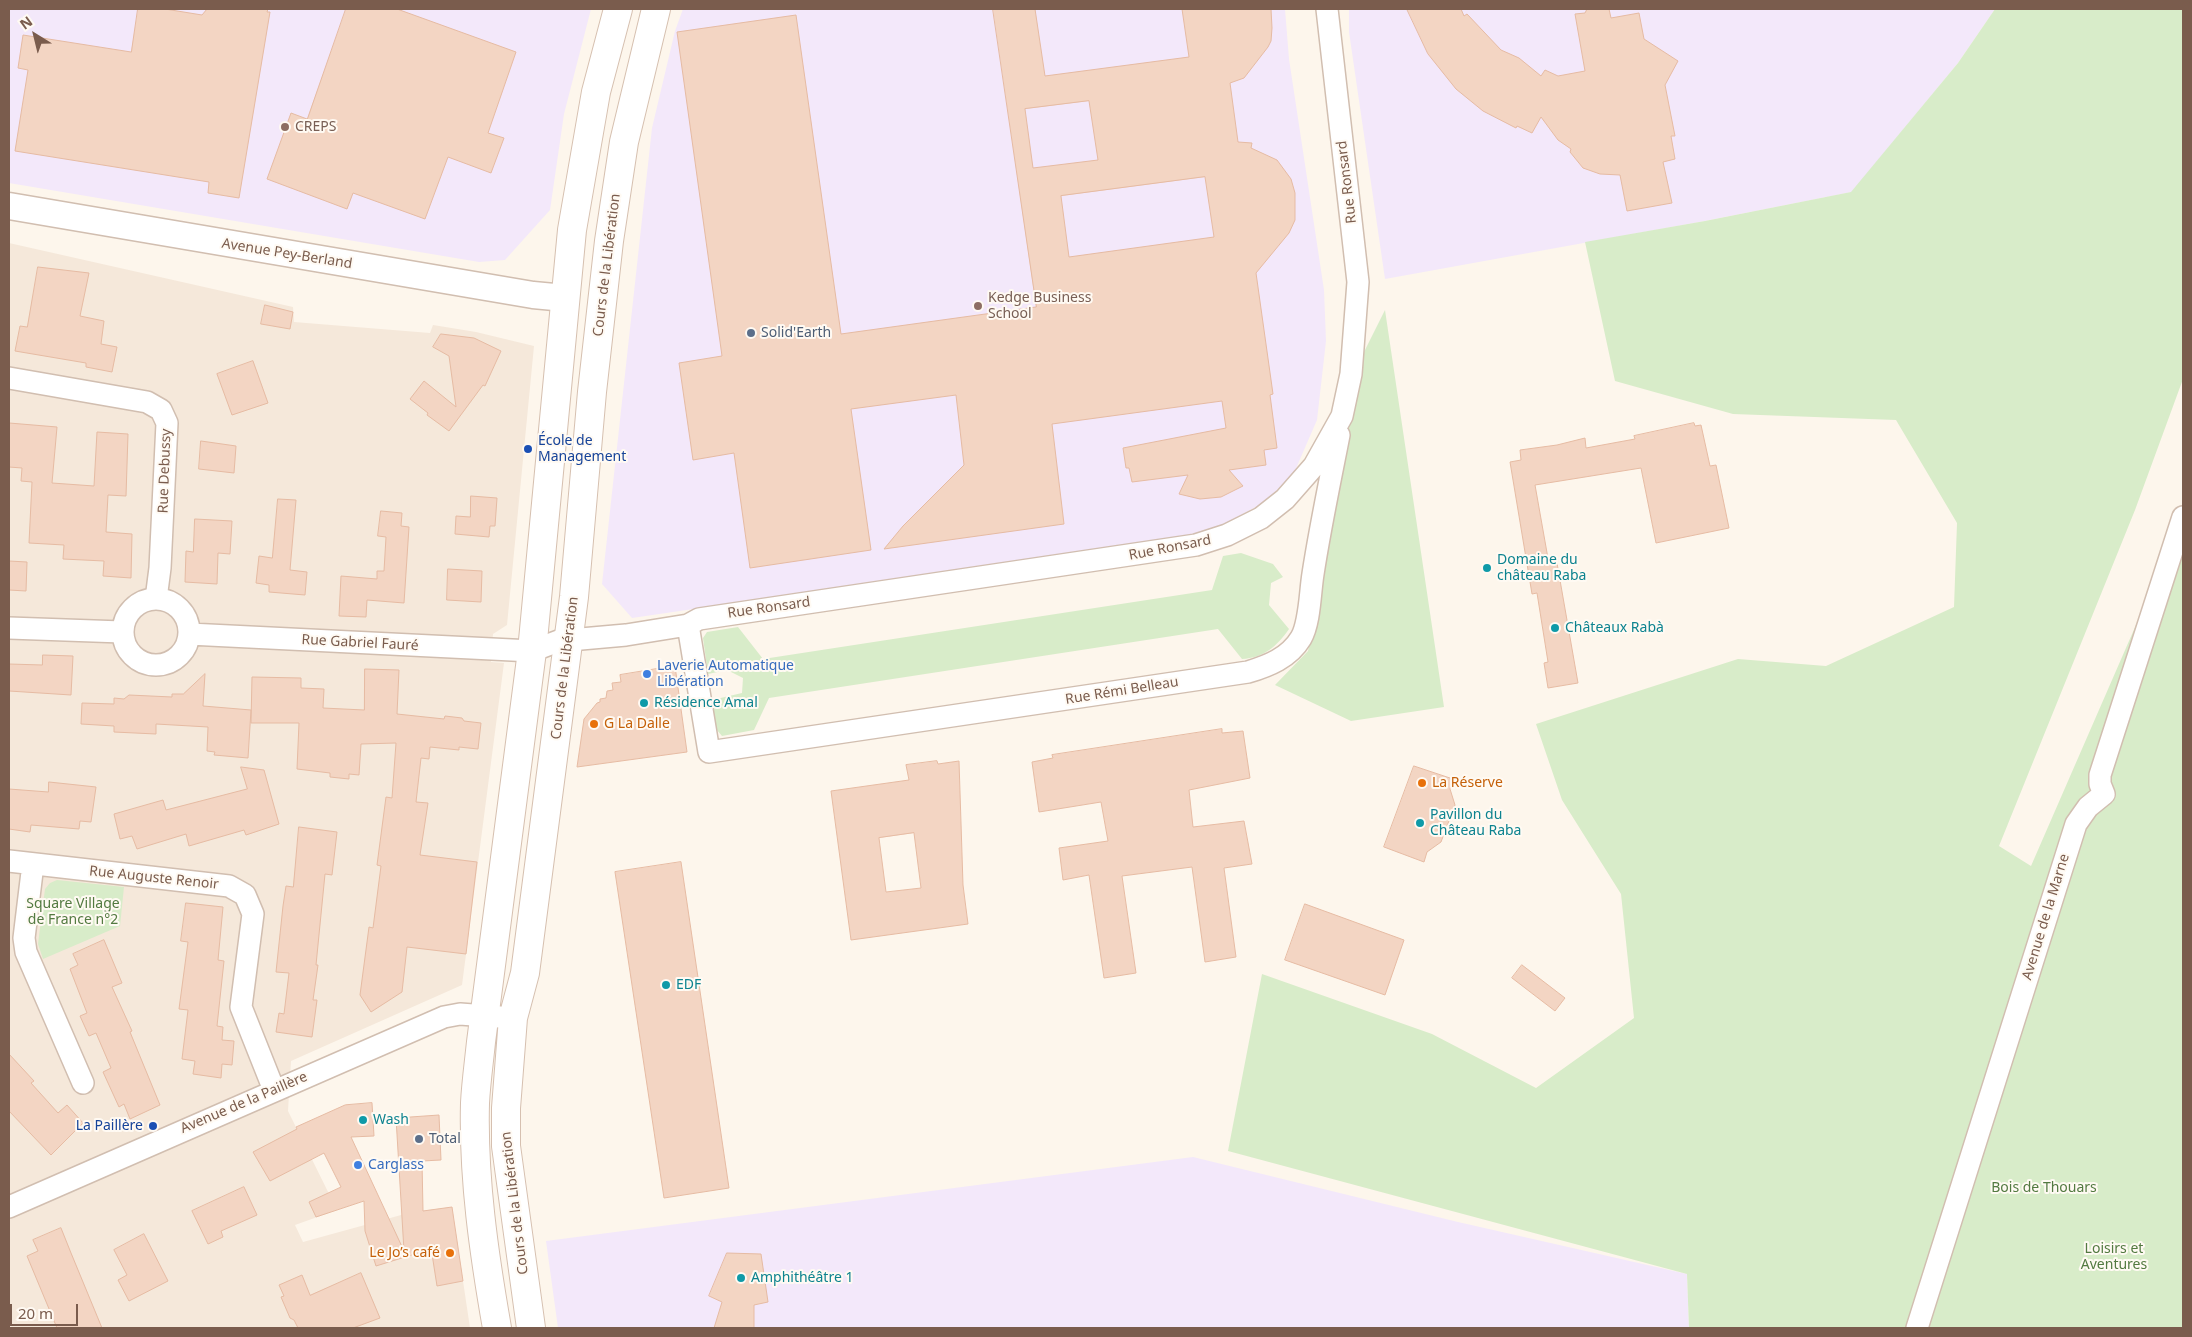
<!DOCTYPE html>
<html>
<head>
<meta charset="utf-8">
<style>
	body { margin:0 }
	#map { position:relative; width:2192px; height:1337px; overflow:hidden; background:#fdf6ec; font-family:"Noto Sans",sans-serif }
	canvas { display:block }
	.frame { position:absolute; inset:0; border:10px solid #7a5c4d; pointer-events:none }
	.north { position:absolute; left:10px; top:10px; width:50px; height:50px; -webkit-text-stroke:4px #fffaf3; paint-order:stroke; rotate:324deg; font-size:14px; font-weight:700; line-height:20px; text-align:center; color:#7a5c4d }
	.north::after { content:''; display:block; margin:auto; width:18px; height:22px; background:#7a5c4d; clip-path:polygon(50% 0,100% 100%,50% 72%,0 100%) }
	.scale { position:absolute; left:10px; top:1304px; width:68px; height:22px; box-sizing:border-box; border:2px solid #7a5c4d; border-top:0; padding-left:6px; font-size:15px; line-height:18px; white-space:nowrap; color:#7a5c4d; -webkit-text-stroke:4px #fffaf3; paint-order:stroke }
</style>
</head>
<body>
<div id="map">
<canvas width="2192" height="1337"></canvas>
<div class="frame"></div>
<div class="north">N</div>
<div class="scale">20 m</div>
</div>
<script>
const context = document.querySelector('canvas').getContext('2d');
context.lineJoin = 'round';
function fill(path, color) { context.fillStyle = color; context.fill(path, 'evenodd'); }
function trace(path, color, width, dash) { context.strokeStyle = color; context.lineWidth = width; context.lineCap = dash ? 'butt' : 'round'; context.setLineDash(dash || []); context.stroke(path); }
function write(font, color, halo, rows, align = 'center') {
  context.font = font + ' "Noto Sans",sans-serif'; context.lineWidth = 4; context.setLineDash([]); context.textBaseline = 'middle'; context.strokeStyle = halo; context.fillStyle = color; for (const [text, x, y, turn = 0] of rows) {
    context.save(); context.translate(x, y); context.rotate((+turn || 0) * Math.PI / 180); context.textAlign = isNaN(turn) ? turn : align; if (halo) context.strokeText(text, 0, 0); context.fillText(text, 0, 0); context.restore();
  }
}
const residential = new Path2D(`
	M 9,243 L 293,307 L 294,322 L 430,333 L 433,325 L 476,332 L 534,346 L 507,625 L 493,634 L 491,662 L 504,663 L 462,985 L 291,1061 L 288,1111 L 337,1210 L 295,1225 L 303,1242 L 412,1212 L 452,1207 L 470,1328 L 9,1328 Z`);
const education = new Path2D(`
	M 9,9 L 591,9 L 564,114 L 550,210 L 505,260 L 479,262 L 9,183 Z
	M 683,9 L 1285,9 L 1289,59 L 1324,290 L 1326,341 L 1317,420 L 1294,473 L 1265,502 L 1224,524 L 1185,537 L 632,618 L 602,584 L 652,128 L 675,31 Z
	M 1349,9 L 1995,9 L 1958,63 L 1852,192 L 1705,221 L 1385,279 L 1349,32 Z
	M 1193,1157 L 1458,1222 L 1687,1274 L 1689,1328 L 558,1328 L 546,1241 Z`);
const green = new Path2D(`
	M 1995,9 L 2183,9 L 2183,379 L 2135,510 L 1999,846 L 2031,866 L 2183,517 L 2183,1328 L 1689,1328 L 1687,1274 L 1228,1151 L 1262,974 L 1432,1034 L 1536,1088 L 1634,1018 L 1621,894 L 1562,800 L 1536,724 L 1738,659 L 1826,666 L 1954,607 L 1957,523 L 1896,420 L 1733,414 L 1615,381 L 1585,242 L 1705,221 L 1851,192 L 1958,63 Z
	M 1385,310 L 1444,707 L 1351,721 L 1275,685 L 1308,651 L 1362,356 Z
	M 1241,553 L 1273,564 L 1283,577 L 1271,583 L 1269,605 L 1289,629 C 1277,646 1264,658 1242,659 L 1218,629 L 769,698 L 754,730 L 722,736 L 716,729 L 712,700 L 742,693 L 743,678 L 727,670 L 708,674 L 703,638 L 707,632 L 738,627 L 763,659 L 1212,590 L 1223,556 Z
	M 57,880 L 124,887 L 120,926 L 43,959 L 38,944 L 45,889 L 50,883 Z`);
const building = new Path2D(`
	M 138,9 L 165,9 L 202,15 L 207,9 L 268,9 L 267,12 L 270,12 L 239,198 L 208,193 L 209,182 L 15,151 L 28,70 L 18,68 L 23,35 L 131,52 Z
	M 346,9 L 397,9 L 516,52 L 488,133 L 504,138 L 491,173 L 448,157 L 425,219 L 353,193 L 347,209 L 267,179 L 291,113 L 307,119 Z
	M 993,9 L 1035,9 L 1045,76 L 1189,57 L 1182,9 L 1271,9 L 1272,28 L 1271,41 L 1268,47 L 1244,78 L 1230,83 L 1238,142 L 1252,143 L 1251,148 L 1277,160 L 1291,179 L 1295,193 L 1295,220 L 1289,233 L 1256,273 L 1273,394 L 1270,395 L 1277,448 L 1264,450 L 1266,465 L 1229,470 L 1243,486 L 1221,497 L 1200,499 L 1179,494 L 1188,475 L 1132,482 L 1129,468 L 1126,468 L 1123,448 L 1226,428 L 1222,401 L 1052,424 L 1064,524 L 884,549 L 903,526 L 964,465 L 956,395 L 851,409 L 871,550 L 750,568 L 734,453 L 693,460 L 679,363 L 722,356 L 677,32 L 796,15 L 841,334 L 1036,307 ZM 1089,101 L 1098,160 L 1033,168 L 1025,109 ZM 1205,177 L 1214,237 L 1069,257 L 1061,196 Z
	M 1407,9 L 1461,9 L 1464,16 L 1467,14 L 1501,50 L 1519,58 L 1541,76 L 1545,70 L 1558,76 L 1585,71 L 1575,14 L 1585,13 L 1587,9 L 1609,9 L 1611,18 L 1639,13 L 1644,39 L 1678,61 L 1665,85 L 1675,136 L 1671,136 L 1675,159 L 1663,162 L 1672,203 L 1627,211 L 1620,175 L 1600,174 L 1583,168 L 1570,152 L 1571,149 L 1558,140 L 1541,117 L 1532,133 L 1517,126 L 1516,128 L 1483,111 L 1456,89 L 1428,54 Z
	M 38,267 L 89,273 L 80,316 L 104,321 L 101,344 L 117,347 L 112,372 L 86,367 L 86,363 L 15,351 L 20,326 L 27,327 Z
	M 265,305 L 293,312 L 290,329 L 261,324 Z
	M 441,334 L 474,338 L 501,351 L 485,386 L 483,385 L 449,431 L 427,415 L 428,413 L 410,399 L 424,381 L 456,407 L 449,356 L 433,347 Z
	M 253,361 L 268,403 L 232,415 L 217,374 Z
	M 9,423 L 57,427 L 52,483 L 94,486 L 97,432 L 128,434 L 126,496 L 108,495 L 106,532 L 132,534 L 131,578 L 103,576 L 104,561 L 63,559 L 64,545 L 29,543 L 32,482 L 21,481 L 22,468 L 9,467 Z
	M 1694,423 L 1695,426 L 1701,425 L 1710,466 L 1716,465 L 1729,528 L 1656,543 L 1641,468 L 1535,485 L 1549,564 L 1557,563 L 1578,683 L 1548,688 L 1544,663 L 1548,662 L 1537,593 L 1532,594 L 1510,462 L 1521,460 L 1520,450 L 1557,445 L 1585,438 L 1586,448 L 1635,439 L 1634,436 Z
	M 201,441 L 236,446 L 234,473 L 199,469 Z
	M 471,496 L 497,498 L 495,526 L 490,526 L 489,537 L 455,534 L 456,516 L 470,517 Z
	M 278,499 L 296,500 L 290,570 L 307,572 L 305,595 L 269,592 L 269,585 L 256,583 L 259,556 L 272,558 Z
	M 381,511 L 402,513 L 401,526 L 409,527 L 404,603 L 367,600 L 366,617 L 339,616 L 341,576 L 377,579 L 377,571 L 384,571 L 386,537 L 378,536 Z
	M 195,519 L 232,521 L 230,554 L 218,553 L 217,584 L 185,582 L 186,551 L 193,552 Z
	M 9,561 L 27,562 L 26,591 L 9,590 Z
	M 448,569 L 482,571 L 481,602 L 447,600 Z
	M 43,655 L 73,656 L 71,695 L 9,691 L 9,664 L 42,665 Z
	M 675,666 L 687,752 L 577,767 L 584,719 L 597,703 L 600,702 L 600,699 L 606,698 L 607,691 L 613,690 L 612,683 L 621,682 L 620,675 Z
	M 365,669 L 399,670 L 397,714 L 444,719 L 445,716 L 462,718 L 464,721 L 481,723 L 478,749 L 459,747 L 459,750 L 430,747 L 429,759 L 421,758 L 416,802 L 428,803 L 420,855 L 477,862 L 466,954 L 407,947 L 402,992 L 371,1012 L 360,995 L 369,927 L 373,928 L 381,866 L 377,865 L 386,797 L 392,798 L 396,743 L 361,744 L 359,775 L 349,774 L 349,779 L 330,777 L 330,773 L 297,769 L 299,723 L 251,723 L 252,677 L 301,678 L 301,688 L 324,689 L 323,708 L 364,710 Z
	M 205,674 L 203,706 L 251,710 L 248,758 L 214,755 L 215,752 L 207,751 L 208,727 L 156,724 L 156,734 L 114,732 L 114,726 L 81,724 L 82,703 L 114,704 L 114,698 L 124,699 L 129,695 L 172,697 L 172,694 L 183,694 Z
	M 1222,729 L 1222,733 L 1243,731 L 1250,778 L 1189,790 L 1193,827 L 1244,821 L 1252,864 L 1224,868 L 1236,957 L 1205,962 L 1192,867 L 1122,876 L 1136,973 L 1104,978 L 1089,875 L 1063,880 L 1059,848 L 1108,841 L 1101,802 L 1039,812 L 1032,762 L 1053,758 L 1052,755 Z
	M 937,761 L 938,764 L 959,761 L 963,885 L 968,924 L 851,940 L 831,791 L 909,780 L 906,765 ZM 914,833 L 921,888 L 886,892 L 879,838 Z
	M 1414,766 L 1453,779 L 1450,789 L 1455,805 L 1441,842 L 1427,852 L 1424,862 L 1384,847 Z
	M 241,767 L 264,770 L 279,824 L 246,835 L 244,830 L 189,846 L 186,834 L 137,849 L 132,836 L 120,839 L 114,814 L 163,800 L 166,810 L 247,789 Z
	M 49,782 L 96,787 L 91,822 L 80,821 L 79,829 L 31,825 L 30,832 L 9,829 L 9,789 L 48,792 Z
	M 299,827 L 337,832 L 332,875 L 325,874 L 316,965 L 318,965 L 313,1000 L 317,1000 L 312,1037 L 276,1032 L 279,1013 L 284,1014 L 289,973 L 276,972 L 283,906 L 286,886 L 293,887 Z
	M 681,862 L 729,1188 L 664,1198 L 615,872 Z
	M 186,903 L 223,907 L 218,960 L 224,961 L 217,1026 L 223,1027 L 222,1040 L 234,1041 L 232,1065 L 222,1064 L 221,1078 L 193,1074 L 195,1061 L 182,1059 L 188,1010 L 179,1009 L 188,942 L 181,941 Z
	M 1305,904 L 1404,940 L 1385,995 L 1285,960 Z
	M 104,940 L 122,983 L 112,987 L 132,1031 L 130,1032 L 160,1105 L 130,1119 L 124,1104 L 119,1107 L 103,1072 L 111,1068 L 96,1033 L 89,1036 L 80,1016 L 87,1013 L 70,969 L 78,965 L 73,954 Z
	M 1522,965 L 1565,998 L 1555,1011 L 1512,978 Z
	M 9,1054 L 34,1081 L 31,1083 L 58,1113 L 67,1105 L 83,1123 L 51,1155 L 9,1111 Z
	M 372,1103 L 374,1136 L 351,1137 L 404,1251 L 396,1118 L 439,1115 L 441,1160 L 422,1161 L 423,1211 L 452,1207 L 463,1281 L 437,1286 L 432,1254 L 419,1258 L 418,1253 L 376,1266 L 365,1231 L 364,1201 L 316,1217 L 309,1202 L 341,1187 L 324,1153 L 270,1181 L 253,1152 L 297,1129 L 296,1127 L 345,1105 Z
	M 244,1187 L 257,1215 L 221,1231 L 223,1237 L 208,1244 L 192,1211 Z
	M 61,1228 L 71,1253 L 102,1328 L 57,1328 L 27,1256 L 38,1251 L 33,1240 Z
	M 144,1234 L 168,1281 L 129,1301 L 118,1280 L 127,1275 L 114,1250 Z
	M 727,1253 L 761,1254 L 768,1302 L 754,1305 L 754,1328 L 714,1328 L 722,1302 L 709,1296 Z
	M 361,1273 L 380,1318 L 353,1328 L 298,1328 L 294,1320 L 290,1318 L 281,1297 L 284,1296 L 279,1285 L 302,1275 L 310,1295 Z`);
const minor = new Path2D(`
	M 9,378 L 147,402 L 161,410 L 167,423 L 160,568 L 156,599
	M123 632a33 33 0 1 1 66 0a33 33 0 1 1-66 0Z
	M 688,625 L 709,752 L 1248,672 C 1268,666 1289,658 1301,638 C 1310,623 1310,592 1313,574 C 1320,528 1330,481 1339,435
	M 9,628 L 122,632
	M 189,634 L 532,651 L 569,637 L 581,639 L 626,635 L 688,625 L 699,619 L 1196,545 L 1227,535 L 1261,518 L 1285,499 L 1314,466 L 1342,416 L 1351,374 L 1358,282 L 1327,9
	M 9,861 L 229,886 L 245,895 L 253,914 L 241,1007 L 274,1090
	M 33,864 L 24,938 L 26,952 L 83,1083
	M 9,1207 L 444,1017 L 460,1014 L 500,1017
	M 1917,1328 L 2076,824 L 2088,807 L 2104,794 L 2100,784 L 2100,775 L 2183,517`);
const tertiary = new Path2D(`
	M 9,206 L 533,295 L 565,298`);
const secondary = new Path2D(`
	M 497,1328 C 484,1254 473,1178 475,1103 C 476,1083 479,1062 481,1042 L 532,651 L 572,230 L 596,92 L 618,9
	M 531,1328 L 506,1146 L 506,1108 L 513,1018 L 525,973 L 574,597 L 592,392 L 609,241 L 624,142 L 656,9`);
const markers = [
	[285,127,5,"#8d6e63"],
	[978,306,5,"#8d6e63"],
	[751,333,5,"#5c6f8a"],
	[528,449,5,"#1a4fb4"],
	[1487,568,5,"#0f9aa8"],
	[1555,628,5,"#0f9aa8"],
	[647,674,5,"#3f7fe0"],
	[644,703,5,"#0f9aa8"],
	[594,724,5,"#e8710a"],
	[1422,783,5,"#e8710a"],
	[1420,823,5,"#0f9aa8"],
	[666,985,5,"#0f9aa8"],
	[363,1120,5,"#0f9aa8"],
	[153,1126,5,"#1a4fb4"],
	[419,1139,5,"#5c6f8a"],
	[358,1165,5,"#3f7fe0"],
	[450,1253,5,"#e8710a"],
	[741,1278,5,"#0f9aa8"]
];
const educationNames = [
	["CREPS",295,127],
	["Kedge Business",988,298],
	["School",988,314]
];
const streetNames = [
	["Rue Ronsard",1347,182,-97],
	["Avenue Pey-Berland",287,254,9],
	["Cours de la Libération",607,265,-83],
	["Rue Debussy",165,471,-88],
	["Rue Ronsard",1170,548,-11],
	["Rue Ronsard",769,608,-8],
	["Rue Gabriel Fauré",360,643,3],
	["Cours de la Libération",565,668,-83],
	["Rue Rémi Belleau",1122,691,-9],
	["Rue Auguste Renoir",154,878,6],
	["Avenue de la Marne",2046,917,-73],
	["Avenue de la Paillère",244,1103,-23],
	["Cours de la Libération",515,1203,-97]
];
const serviceNames = [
	["Solid'Earth",761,333],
	["Total",429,1139]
];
const transitNames = [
	["École de",538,441],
	["Management",538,457],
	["La Paillère",143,1126,"right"]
];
const cultureNames = [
	["Domaine du",1497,560],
	["château Raba",1497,576],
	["Châteaux Rabà",1565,628],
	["Résidence Amal",654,703],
	["Pavillon du",1430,815],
	["Château Raba",1430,831],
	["EDF",676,985],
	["Wash",373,1120],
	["Amphithéâtre 1",751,1278]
];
const shopNames = [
	["Laverie Automatique",657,666],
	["Libération",657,682],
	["Carglass",368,1165]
];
const foodNames = [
	["G La Dalle",604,724],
	["La Réserve",1432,783],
	["Le Jo’s café",440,1253,"right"]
];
const parkNames = [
	["Square Village",73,904],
	["de France n°2",73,920],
	["Bois de Thouars",2044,1188],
	["Loisirs et",2114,1249],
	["Aventures",2114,1265]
];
fill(residential, '#f5e8da');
fill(education, '#f3e8fa');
fill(green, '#d8ecc9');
fill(building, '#f3d5c3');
trace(building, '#e6bba3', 1);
trace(minor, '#d1beb0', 24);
trace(tertiary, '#d1beb0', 29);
trace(secondary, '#d6c0b0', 30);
trace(minor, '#fff', 21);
trace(tertiary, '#fff', 26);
trace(secondary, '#fff', 28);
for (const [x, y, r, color] of markers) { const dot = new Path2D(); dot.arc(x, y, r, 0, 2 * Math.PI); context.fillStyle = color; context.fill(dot); trace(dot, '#fffaf3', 2); }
write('14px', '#785e54', '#fffaf3', educationNames, 'left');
write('14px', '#7a5c4d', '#fffaf3', streetNames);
write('14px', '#4e5e75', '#fffaf3', serviceNames, 'left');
write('14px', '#164399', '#fffaf3', transitNames, 'left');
write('14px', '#0d838f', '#fffaf3', cultureNames, 'left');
write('14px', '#366cbe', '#fffaf3', shopNames, 'left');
write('14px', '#c56008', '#fffaf3', foodNames, 'left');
write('14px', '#537a41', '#fffaf3', parkNames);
</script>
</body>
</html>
